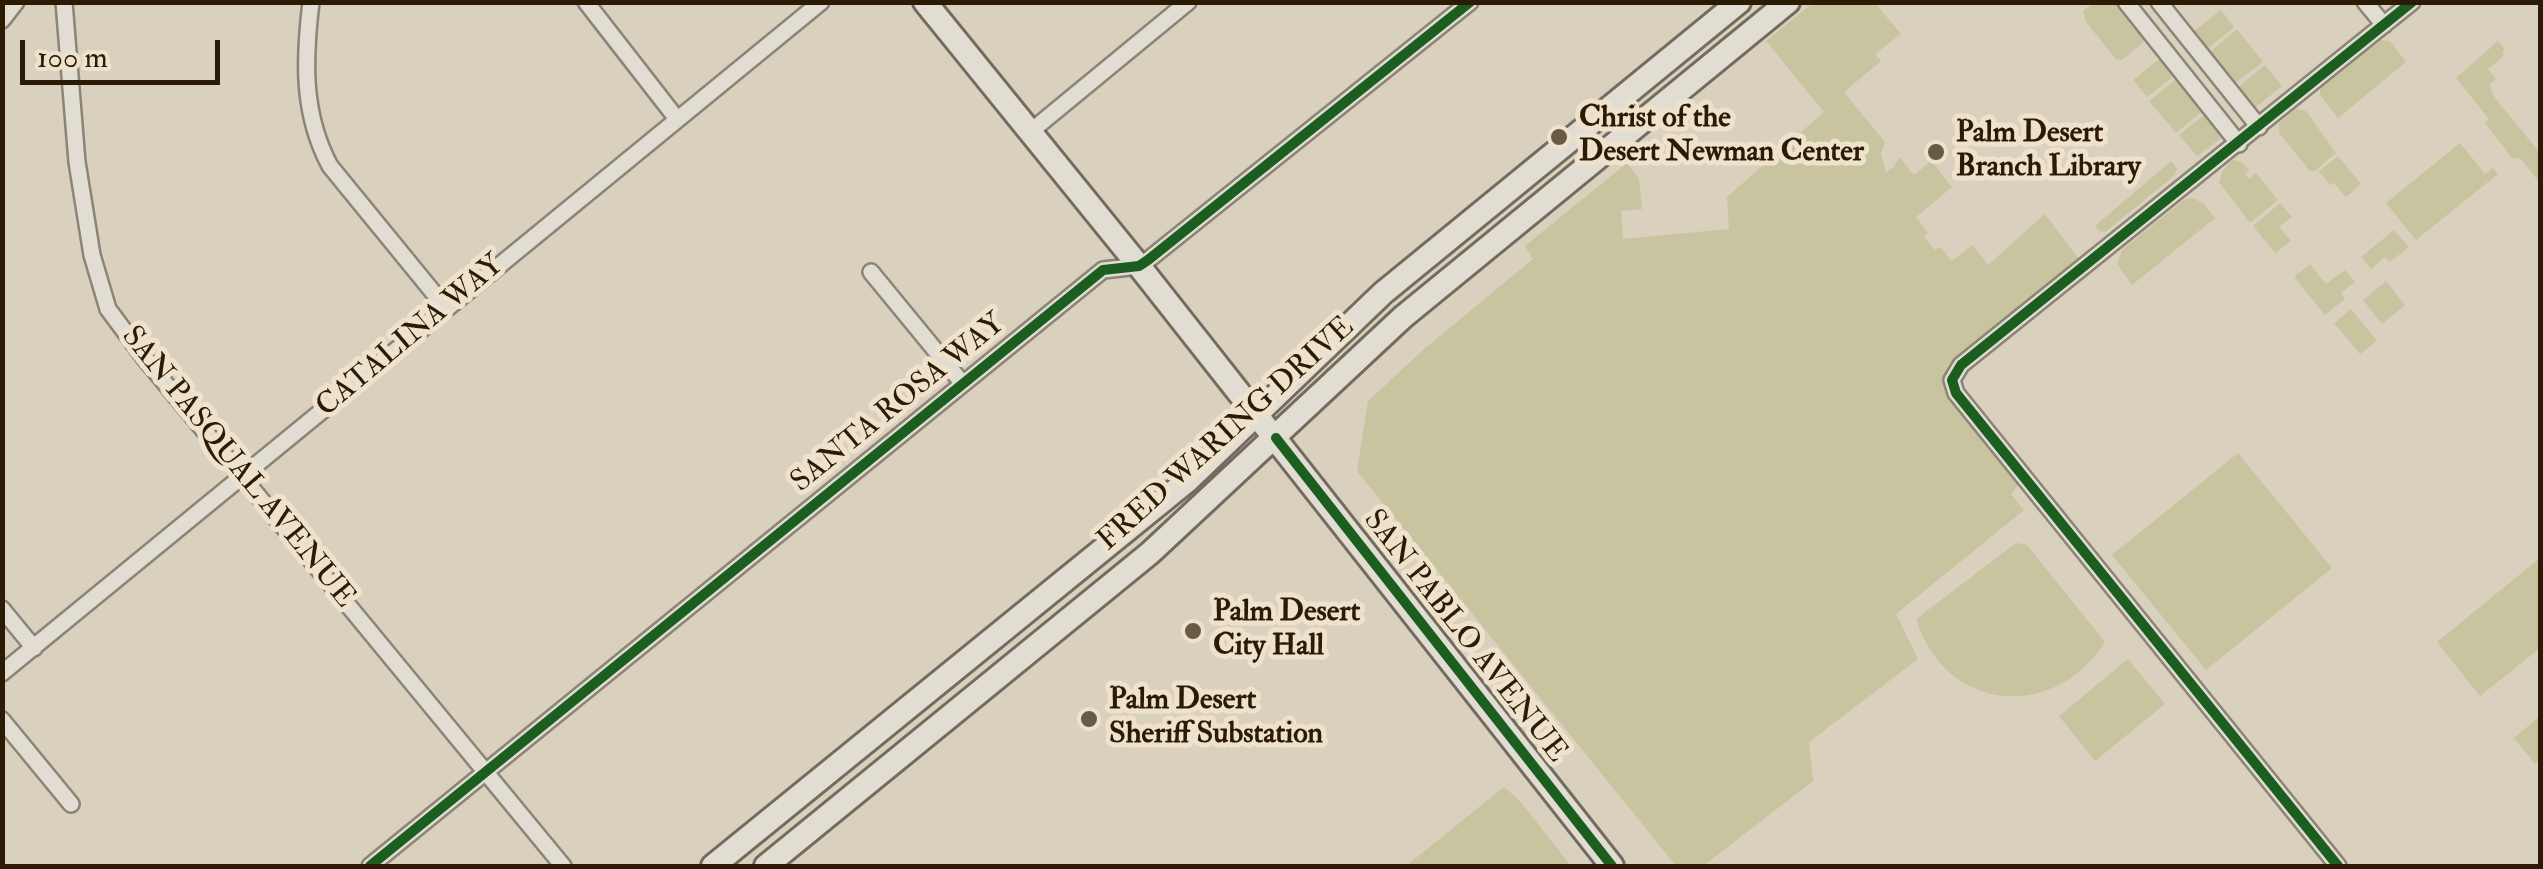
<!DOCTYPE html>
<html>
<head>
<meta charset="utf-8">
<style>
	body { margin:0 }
	#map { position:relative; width:2543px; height:869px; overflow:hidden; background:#d9d0bd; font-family:"IM FELL Double Pica",serif }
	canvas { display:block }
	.frame { position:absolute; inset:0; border:5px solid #2b1b05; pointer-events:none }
	.scale { position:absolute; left:20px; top:40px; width:200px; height:45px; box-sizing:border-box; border:5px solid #2b1b05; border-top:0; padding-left:12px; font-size:30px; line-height:35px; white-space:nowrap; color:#2b1b05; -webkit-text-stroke:8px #eee2cc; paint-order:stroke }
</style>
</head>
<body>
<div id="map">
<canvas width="2543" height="869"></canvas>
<div class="frame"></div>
<div class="scale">100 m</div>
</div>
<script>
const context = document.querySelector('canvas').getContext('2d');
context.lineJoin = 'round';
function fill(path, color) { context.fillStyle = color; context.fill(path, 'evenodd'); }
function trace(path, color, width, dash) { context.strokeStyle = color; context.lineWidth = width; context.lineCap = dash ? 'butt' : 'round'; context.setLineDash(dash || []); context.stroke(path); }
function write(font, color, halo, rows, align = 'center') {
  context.font = font + ' "IM FELL Double Pica",serif'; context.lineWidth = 10; context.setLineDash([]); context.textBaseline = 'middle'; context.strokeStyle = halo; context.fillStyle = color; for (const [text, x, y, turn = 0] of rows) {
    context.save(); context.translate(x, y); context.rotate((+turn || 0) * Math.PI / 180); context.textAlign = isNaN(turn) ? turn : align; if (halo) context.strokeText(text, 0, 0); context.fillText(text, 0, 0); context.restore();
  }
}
const green = new Path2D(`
	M 1813,3 L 1875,3 L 1901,34 L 1875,54 L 1881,61 L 1844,92 L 1885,142 L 1881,154 L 1886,172 L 1894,167 L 1899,157 L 1914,175 L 1931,161 L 1952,187 L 1916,217 L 1928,233 L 1924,237 L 1935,250 L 1940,247 L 1952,261 L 1972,245 L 1988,265 L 2045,214 L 2078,258 L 1949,364 L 1943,381 L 1948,396 L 2019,484 L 2011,494 L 2024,510 L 1896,614 L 1918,659 L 1809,742 L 1813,781 L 1703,866 L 1676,866 L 1357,471 L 1368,401 L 1423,350 L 1533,259 L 1525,246 L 1627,163 L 1639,179 L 1642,209 L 1621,211 L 1623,239 L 1729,229 L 1727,197 L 1824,112 L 1766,41 Z
	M 2094,3 L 2118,3 L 2147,39 L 2122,60 L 2116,59 L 2086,22 L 2083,11 Z
	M 2221,10 L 2234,27 L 2206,50 L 2192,33 Z
	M 2237,29 L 2263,62 L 2234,84 L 2209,53 Z
	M 2381,40 L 2390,41 L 2406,62 L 2338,118 L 2320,95 L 2320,89 Z
	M 2498,41 L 2505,49 L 2502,53 L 2504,56 L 2488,69 L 2496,79 L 2489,85 L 2495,98 L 2540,153 L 2540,183 L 2520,158 L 2512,158 L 2485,123 L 2489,119 L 2456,78 Z
	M 2162,57 L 2176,74 L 2147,97 L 2133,80 Z
	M 2265,65 L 2282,86 L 2255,108 L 2237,88 Z
	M 2179,77 L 2205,109 L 2176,133 L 2149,101 Z
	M 2296,109 L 2306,111 L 2336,153 L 2315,171 L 2310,171 L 2279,133 L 2279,123 Z
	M 2207,113 L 2223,137 L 2197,156 L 2179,135 Z
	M 2460,143 L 2485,174 L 2493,168 L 2498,174 L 2416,240 L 2386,203 Z
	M 2338,156 L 2361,184 L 2346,197 L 2334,183 L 2330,185 L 2319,171 Z
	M 2233,160 L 2242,162 L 2249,170 L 2245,174 L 2249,179 L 2256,173 L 2278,200 L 2250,223 L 2219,182 L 2223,170 Z
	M 2171,161 L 2177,169 L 2175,175 L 2105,232 L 2099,231 L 2095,226 Z
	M 2193,198 L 2204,204 L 2215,218 L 2132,285 L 2117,264 L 2122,250 L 2185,199 Z
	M 2280,203 L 2292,217 L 2279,227 L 2291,241 L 2275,253 L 2253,226 Z
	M 2394,230 L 2409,247 L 2390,262 L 2385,257 L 2371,269 L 2361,257 Z
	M 2310,264 L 2326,284 L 2345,270 L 2355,282 L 2341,293 L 2345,299 L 2325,315 L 2294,277 Z
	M 2386,281 L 2405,305 L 2382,324 L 2363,300 Z
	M 2351,309 L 2377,341 L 2360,354 L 2334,323 Z
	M 2238,453 L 2332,568 L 2206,670 L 2112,555 Z
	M 2016,543 L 2027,545 L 2105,642 C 2053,723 1945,712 1916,619 Z
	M 2540,558 L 2540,648 L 2480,696 L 2437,642 Z
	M 2128,659 L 2165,704 L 2095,761 L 2059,716 Z
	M 2540,716 L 2540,760 L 2535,764 L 2514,738 Z
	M 1504,787 L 1520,801 L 1571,866 L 1406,866 Z`);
const street = new Path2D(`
	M 64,2 L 77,162 L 92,255 L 108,309 L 146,360 L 563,866
	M 311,2 C 304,60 302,114 330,166 L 446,308
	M 586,2 L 677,119
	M 2126,2 L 2239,144
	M 2159,2 L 2259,127
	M 2365,2 L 2384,25
	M 2,20 L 16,2
	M 1030,132 L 1188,2
	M 871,272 L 963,384
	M 2,609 L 34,648
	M 2,673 L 821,2
	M 2,720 L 71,804
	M 370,866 L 1103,270 L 1139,266 L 1148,260 L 1470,2
	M 2338,866 L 1956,393 L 1952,380 L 1961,365 L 2412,2`);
const secondary = new Path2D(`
	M 925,2 L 1139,266 L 1612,866
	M 713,866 L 1187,481 L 1383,293 L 1739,2
	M 766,866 L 1150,553 L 1403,317 L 1788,2`);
const cycleway = new Path2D(`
	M 1276,438 L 1612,866
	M 370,866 L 1103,270 L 1139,266 L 1148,260 L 1470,2
	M 2338,866 L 1956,393 L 1952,380 L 1961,365 L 2412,2`);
const markers = [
	[1559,137,10,"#685a45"],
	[1936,152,10,"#685a45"],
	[1193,631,10,"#685a45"],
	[1089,719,10,"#685a45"]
];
const poiNames = [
	["Christ of the",1579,120],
	["Desert Newman Center",1579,154],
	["Palm Desert",1956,135],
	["Branch Library",1956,169],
	["Palm Desert",1213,614],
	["City Hall",1213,648],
	["Palm Desert",1109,702],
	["Sheriff Substation",1109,736]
];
const streetNames = [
	["CATALINA WAY",411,337,-40],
	["SANTA ROSA WAY",899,404,-39],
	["FRED WARING DRIVE",1227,435,-42],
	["SAN PASQUAL AVENUE",237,468,51],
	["SAN PABLO AVENUE",1464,637,52]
];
fill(green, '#c8c4a0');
trace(street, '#8b8477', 20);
trace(secondary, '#736b5e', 28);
trace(street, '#e2ddd3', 15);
trace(secondary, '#e2ddd3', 22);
trace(cycleway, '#1b5e20', 10);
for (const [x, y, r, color] of markers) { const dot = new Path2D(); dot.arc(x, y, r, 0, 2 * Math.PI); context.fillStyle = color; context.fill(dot); trace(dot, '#eee2cc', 4); }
write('bold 30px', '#2b1b05', '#eee2cc', poiNames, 'left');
write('30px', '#2b1b05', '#eee2cc', streetNames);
</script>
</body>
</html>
